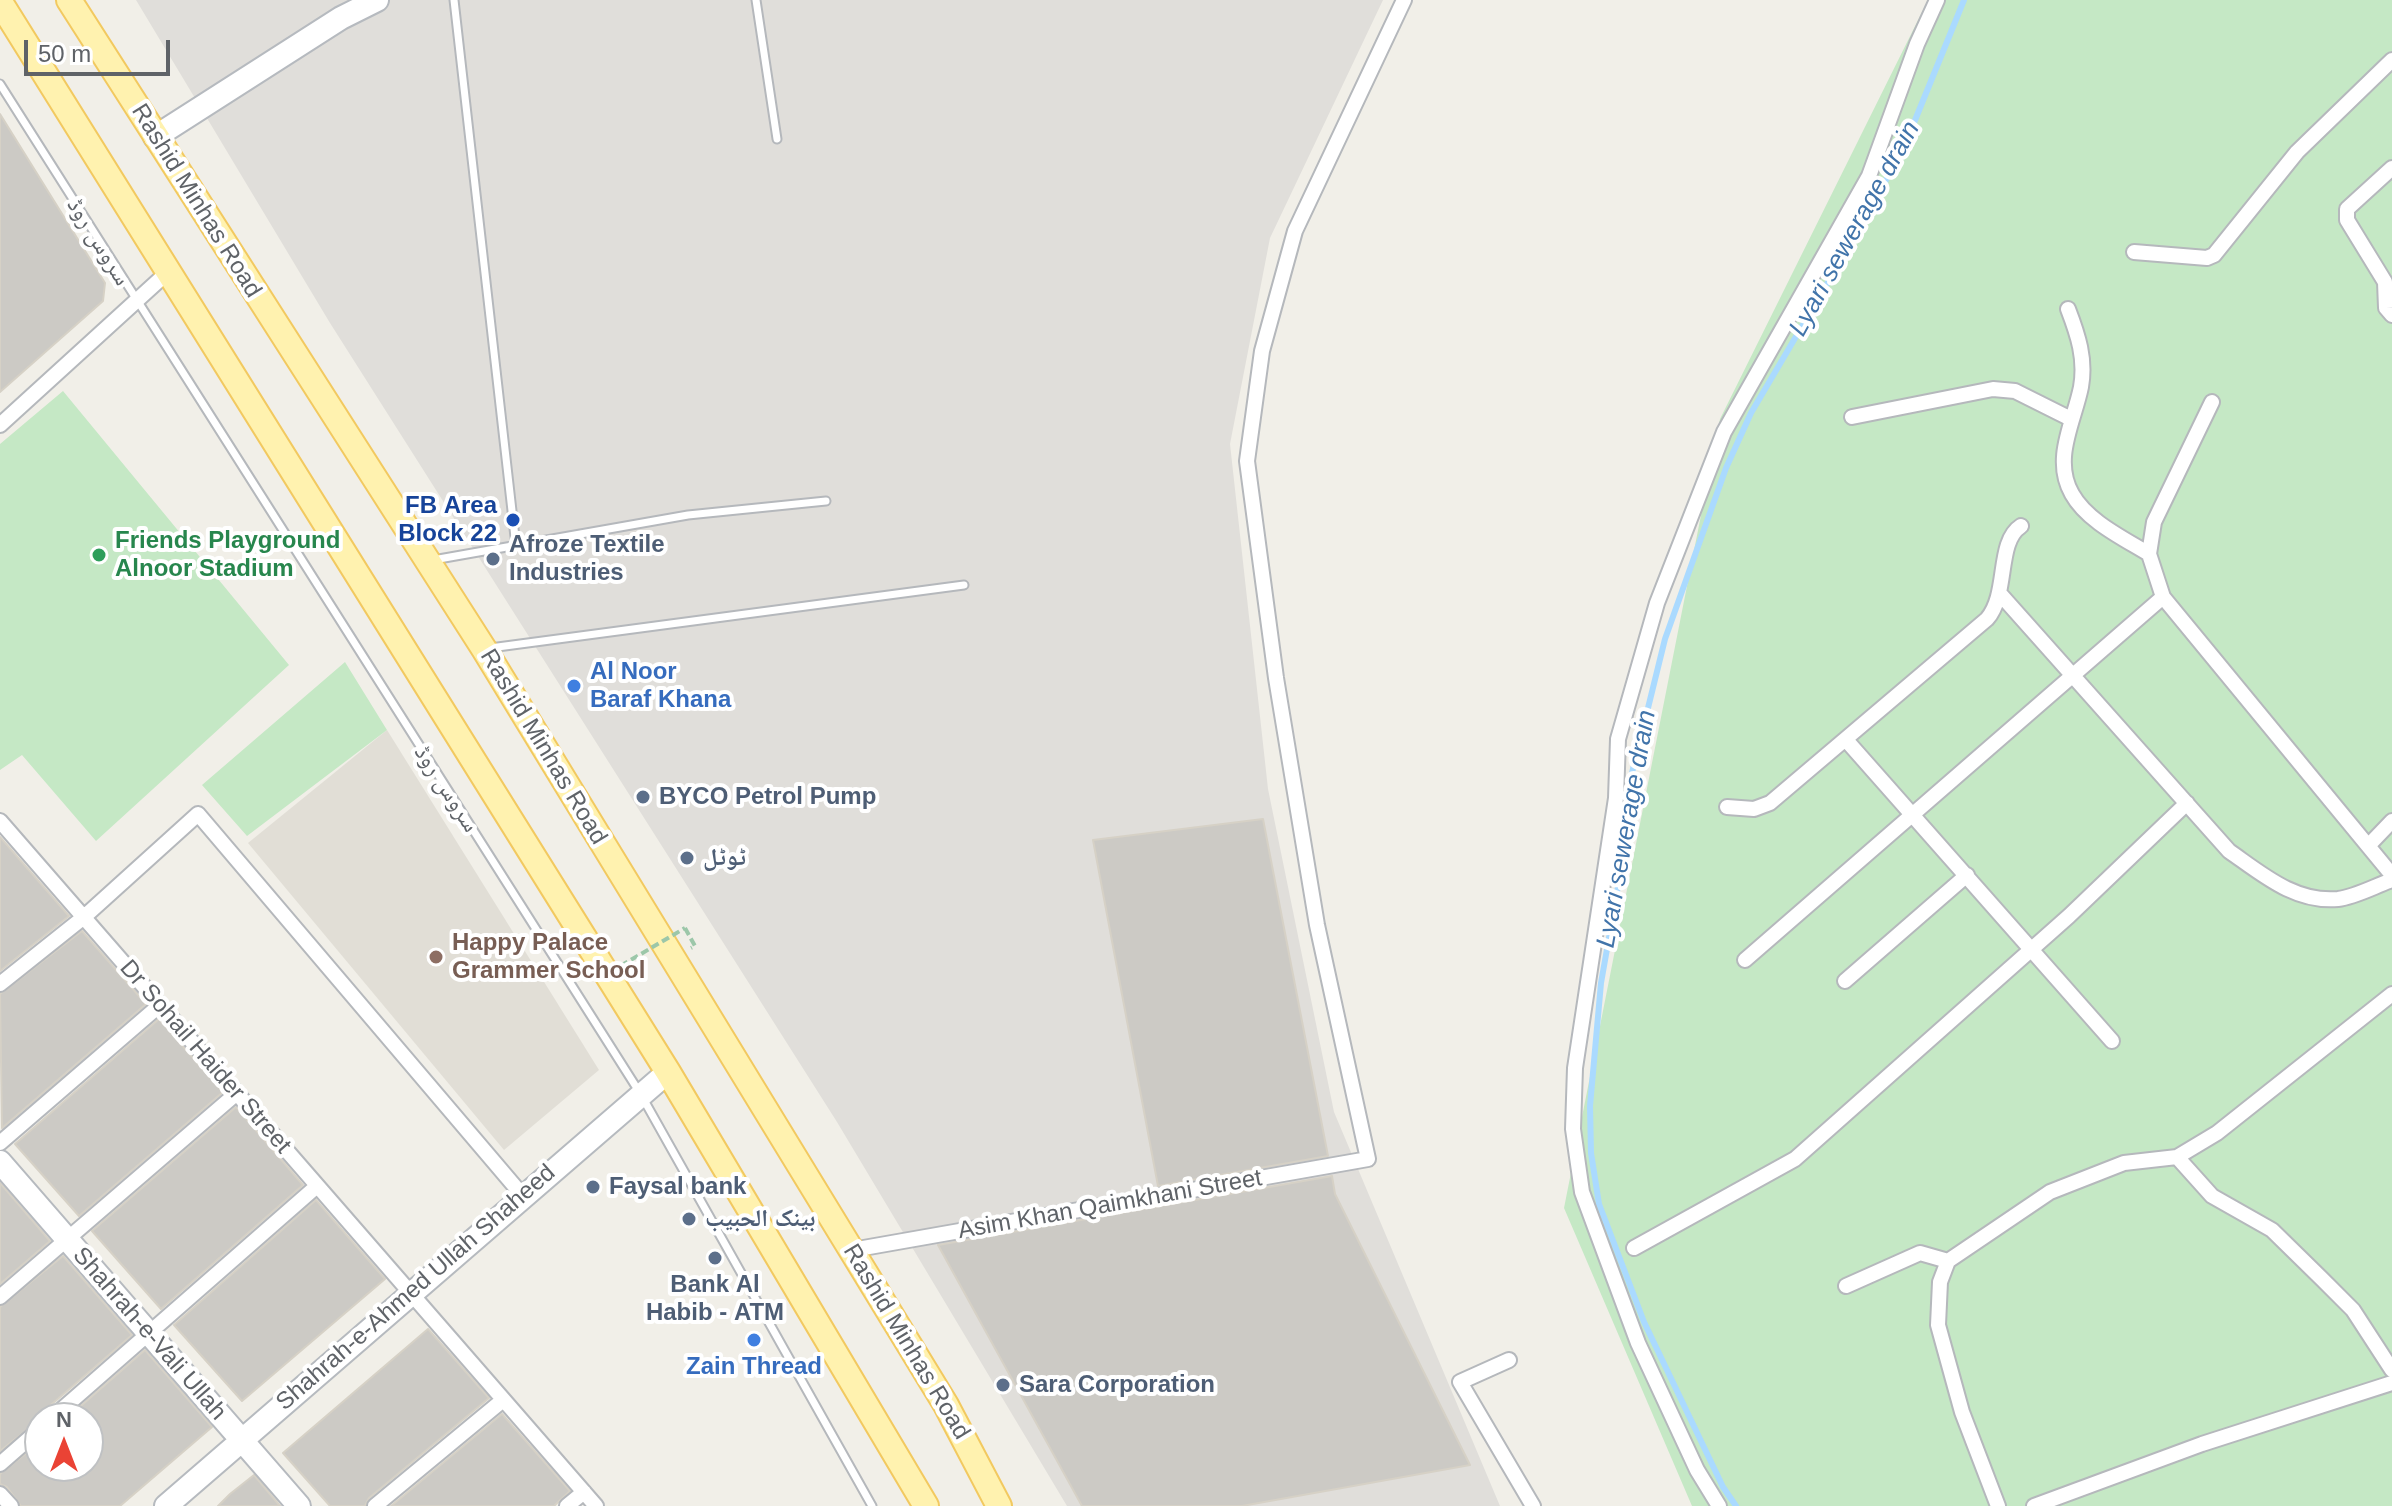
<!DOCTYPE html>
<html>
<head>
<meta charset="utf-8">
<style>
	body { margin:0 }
	#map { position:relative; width:2392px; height:1506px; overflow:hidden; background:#f1efe8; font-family:Arial,sans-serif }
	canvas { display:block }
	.north { position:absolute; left:24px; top:1402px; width:80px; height:80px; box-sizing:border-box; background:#fff; border:2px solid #bfc1c3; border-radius:50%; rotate:0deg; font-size:22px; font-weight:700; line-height:32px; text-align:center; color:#5f6368 }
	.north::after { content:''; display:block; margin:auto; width:28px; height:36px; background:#ea4335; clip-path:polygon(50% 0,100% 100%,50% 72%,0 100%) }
	.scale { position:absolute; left:24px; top:40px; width:146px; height:36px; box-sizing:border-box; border:4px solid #5f6368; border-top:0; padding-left:10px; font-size:24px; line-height:28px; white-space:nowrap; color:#5f6368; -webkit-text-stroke:6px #fff; paint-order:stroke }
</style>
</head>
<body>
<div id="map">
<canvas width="2392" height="1506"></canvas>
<div class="north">N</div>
<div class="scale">50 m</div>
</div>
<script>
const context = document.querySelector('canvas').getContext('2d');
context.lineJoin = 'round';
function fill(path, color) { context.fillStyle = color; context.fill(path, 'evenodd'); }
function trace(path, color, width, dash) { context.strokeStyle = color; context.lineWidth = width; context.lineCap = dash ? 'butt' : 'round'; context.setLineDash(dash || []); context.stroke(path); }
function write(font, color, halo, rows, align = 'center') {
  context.font = font + ' Arial,"Noto Naskh Arabic",sans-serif'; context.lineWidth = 8; context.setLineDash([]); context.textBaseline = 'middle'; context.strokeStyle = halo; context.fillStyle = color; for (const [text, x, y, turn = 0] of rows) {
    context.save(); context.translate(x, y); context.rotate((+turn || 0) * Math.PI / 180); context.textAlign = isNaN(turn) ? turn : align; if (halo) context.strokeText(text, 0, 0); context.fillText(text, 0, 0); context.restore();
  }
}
const industrial = new Path2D(`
	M 136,0 L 1383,0 L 1270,238 L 1230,444 L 1268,789 L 1334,1112 L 1500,1506 L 1067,1506 L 837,1122 L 330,323 Z`);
const education = new Path2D(`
	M 387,730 L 599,1070 L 504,1150 L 248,843 Z`);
const green = new Path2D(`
	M 1928,0 L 2392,0 L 2392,1506 L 1692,1506 L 1564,1208 L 1720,419 Z
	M 63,391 L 289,665 L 96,841 L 22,755 L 0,770 L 0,444 Z
	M 345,662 L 387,730 L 247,836 L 202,785 Z`);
const stream = new Path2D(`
	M 1736,1506 L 1723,1487 L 1644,1322 L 1599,1204 L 1591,1153 L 1590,1106 L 1601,983 L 1623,858 L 1631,777 L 1665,639 L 1726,468 L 1751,413 L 1874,204 L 1911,130 L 1964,0`);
const building = new Path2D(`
	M 0,114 L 105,283 L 103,301 L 0,392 Z
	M 1263,819 L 1328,1156 L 1158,1186 L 1093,840 Z
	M 0,837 L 69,916 L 0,971 Z
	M 82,931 L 146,1004 L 2,1128 L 0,994 Z
	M 159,1019 L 223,1092 L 79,1216 L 15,1144 Z
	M 236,1107 L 303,1185 L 161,1309 L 92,1231 Z
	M 1332,1176 L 1335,1194 L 1470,1465 L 1242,1506 L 1082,1506 L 938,1245 Z
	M 0,1183 L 50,1241 L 0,1284 Z
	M 316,1200 L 385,1279 L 242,1401 L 174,1325 Z
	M 63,1256 L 132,1335 L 45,1410 L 42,1418 L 0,1451 L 0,1307 Z
	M 428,1329 L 489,1398 L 369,1498 L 365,1506 L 330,1506 L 283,1453 Z
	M 145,1350 L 212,1427 L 120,1506 L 21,1506 L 7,1487 L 0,1484 L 0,1474 L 40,1442 L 40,1466 L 88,1466 L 88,1418 L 67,1418 Z
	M 502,1414 L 570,1491 L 554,1506 L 391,1506 Z
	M 254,1475 L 280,1506 L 218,1506 L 230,1494 Z`);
const path = new Path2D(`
	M 685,928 L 695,946 L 691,948`);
const lane = new Path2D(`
	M 454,0 L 516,546
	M 756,0 L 777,139
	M 0,84 L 640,1093 L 872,1506
	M 433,560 L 688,515 L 826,501
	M 490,648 L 964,585`);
const street = new Path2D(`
	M 2392,168 L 2347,209 L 2347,220 L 2385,282 L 2386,308 L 2392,315
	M 2134,252 L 2207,258 L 2214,255 L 2297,152 L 2392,60
	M 2068,309 C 2078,335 2086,359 2081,387 C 2074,422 2052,459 2072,494 C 2087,521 2123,538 2149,554
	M 2212,402 L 2154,522 L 2149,554 L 2163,597 L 2392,875
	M 1852,417 L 1993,389 L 2015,391 L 2071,419
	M 0,425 L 168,272
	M 2001,595 L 2229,851 C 2262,874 2295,903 2338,899 C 2355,897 2375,886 2392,880
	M 1847,741 L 2112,1041
	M 1727,807 L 1754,809 L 1770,803 L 1987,619 C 2009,594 1996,542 2021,526
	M 0,821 L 596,1506
	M 2368,846 L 2392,821
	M 1745,960 L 2163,597
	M 1845,981 L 1967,875
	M 0,984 L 84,917 L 198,814 L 523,1196
	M 0,1143 L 160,1005
	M 2177,1157 L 2212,1196 L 2272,1230 L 2322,1279 L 2353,1310 L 2392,1370
	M 1634,1248 L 1795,1159 L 2069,916 L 2187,803
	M 852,1250 L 1368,1159 L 1317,925 L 1276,678 L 1247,461 L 1262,351 L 1295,231 L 1404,0
	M 1846,1286 L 1920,1253 L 1948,1261
	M 0,1297 L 237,1093
	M 1509,1360 L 1460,1382 L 1533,1506
	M 52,1418 L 317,1186
	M 0,1464 L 40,1429
	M 0,1494 L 11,1506
	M 375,1506 L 503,1400
	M 567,1506 L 584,1492
	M 1719,1506 L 1697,1470 L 1638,1343 L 1582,1192 L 1573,1129 L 1575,1068 L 1616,798 L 1618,739 L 1657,603 L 1724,432 L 1869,176 L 1917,44 L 1937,0
	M 1998,1506 L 1962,1412 L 1938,1325 L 1940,1282 L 1948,1261 L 2050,1192 L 2124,1163 L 2177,1157 L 2217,1133 L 2392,994
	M 2034,1506 L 2202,1444 L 2392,1383`);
const secondary = new Path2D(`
	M 155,137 L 341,18 L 377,0
	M 0,1162 L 299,1506
	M 166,1506 L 668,1072`);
const primary = new Path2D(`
	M 69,0 L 484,649 L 946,1405 L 999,1506
	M 0,2 L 668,1072 L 926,1506`);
const pathBridge = new Path2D(`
	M 600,978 L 685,928`);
const markers = [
	[513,520,8,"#1a4fb4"],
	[99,555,8,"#2e9e5b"],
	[493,559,8,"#5c6f8a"],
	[574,686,8,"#3f7fe0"],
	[643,797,8,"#5c6f8a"],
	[687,858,8,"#5c6f8a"],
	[436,957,8,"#8d6e63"],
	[593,1187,8,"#5c6f8a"],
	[689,1219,8,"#5c6f8a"],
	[715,1258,8,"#5c6f8a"],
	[754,1340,8,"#3f7fe0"],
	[1003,1385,8,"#5c6f8a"]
];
const streetNames = [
	["Rashid Minhas Road",196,201,58],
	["سروس روڈ",98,242,58],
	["Rashid Minhas Road",543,747,59],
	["سروس روڈ",446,789,57],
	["Dr Sohail Haider Street",205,1057,49],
	["Asim Khan Qaimkhani Street",1110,1205,-10],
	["Shahrah-e-Ahmed Ullah Shaheed",416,1288,-41],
	["Shahrah-e-Vali Ullah",149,1334,49],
	["Rashid Minhas Road",906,1342,59]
];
const transitNames = [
	["FB Area",497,506],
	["Block 22",497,534]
];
const leisureNames = [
	["Friends Playground",115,541],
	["Alnoor Stadium",115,569]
];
const serviceNames = [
	["Afroze Textile",509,545],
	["Industries",509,573],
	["BYCO Petrol Pump",659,797],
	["ٹوٹل",703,858],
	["Faysal bank",609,1187],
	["بينک الحبيب",705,1219],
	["Bank Al",715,1285,"center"],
	["Habib - ATM",715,1313,"center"],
	["Sara Corporation",1019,1385]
];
const shopNames = [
	["Al Noor",590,672],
	["Baraf Khana",590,700],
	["Zain Thread",754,1367,"center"]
];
const educationNames = [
	["Happy Palace",452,943],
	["Grammer School",452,971]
];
const waterNames = [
	["Lyari sewerage drain",1855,229,-61],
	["Lyari sewerage drain",1627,829,-80]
];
fill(industrial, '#e0deda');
fill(education, '#e1ded6');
fill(green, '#c5e8c5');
trace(stream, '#aadaff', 6);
fill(building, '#cccac5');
trace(building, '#d6d1c6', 2);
trace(lane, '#b5b8bc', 11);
trace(street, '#b5b8bc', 18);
trace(secondary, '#b6babf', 26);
trace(primary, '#f2c960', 28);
trace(path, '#9cc7a9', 4, [8, 4]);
trace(lane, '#fff', 7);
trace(street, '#fff', 14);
trace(secondary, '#fff', 22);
trace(primary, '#fff2af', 24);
trace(pathBridge, '#9cc7a9', 4, [8, 4]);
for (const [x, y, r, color] of markers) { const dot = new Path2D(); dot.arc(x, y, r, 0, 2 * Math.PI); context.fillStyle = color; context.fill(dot); trace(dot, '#fff', 3); }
write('24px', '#5f6368', '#fff', streetNames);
write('bold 24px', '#164399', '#fff', transitNames, 'right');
write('bold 24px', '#27864d', '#fff', leisureNames, 'left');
write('bold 24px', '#4e5e75', '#fff', serviceNames, 'left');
write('bold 24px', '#366cbe', '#fff', shopNames, 'left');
write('bold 24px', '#785e54', '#fff', educationNames, 'left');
write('italic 26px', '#4174aa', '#fff', waterNames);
</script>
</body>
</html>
